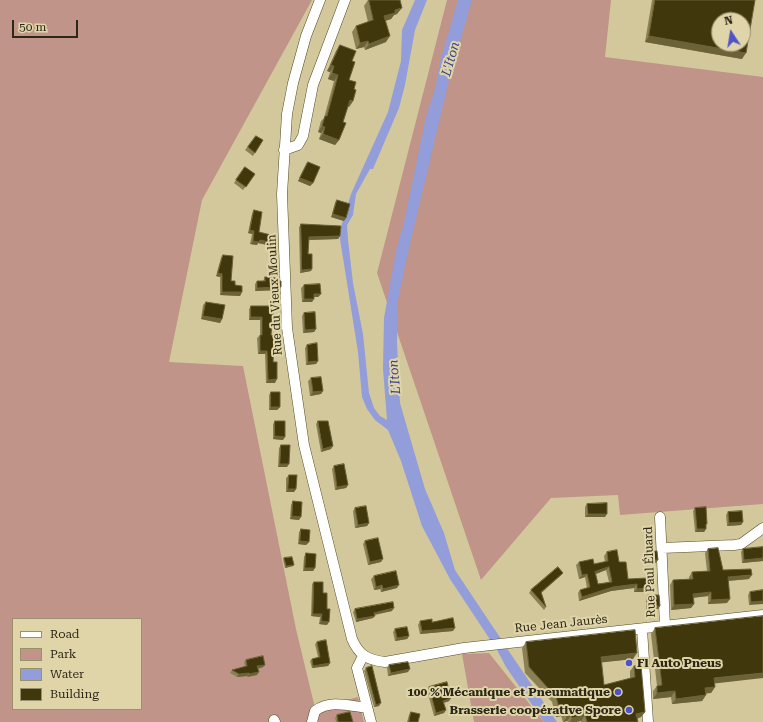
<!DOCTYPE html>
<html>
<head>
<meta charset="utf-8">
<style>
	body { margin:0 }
	#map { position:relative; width:763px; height:722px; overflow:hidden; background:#d3c89c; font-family:"Roboto Serif",serif }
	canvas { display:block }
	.legend { position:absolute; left:12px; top:618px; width:130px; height:92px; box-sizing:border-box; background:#e0d5a9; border:1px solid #98906f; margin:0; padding:5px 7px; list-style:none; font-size:12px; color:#2c2817 }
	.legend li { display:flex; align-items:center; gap:8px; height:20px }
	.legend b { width:20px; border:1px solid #98906f }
	.north { position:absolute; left:711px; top:12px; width:40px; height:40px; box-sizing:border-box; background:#e0d5a9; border:1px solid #98906f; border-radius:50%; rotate:348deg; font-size:11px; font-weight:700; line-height:16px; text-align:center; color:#2c2817 }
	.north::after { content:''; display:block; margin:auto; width:14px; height:18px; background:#4f53c9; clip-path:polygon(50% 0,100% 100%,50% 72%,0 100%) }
	.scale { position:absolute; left:12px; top:20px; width:66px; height:18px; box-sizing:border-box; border:2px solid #2c2817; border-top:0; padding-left:5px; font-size:12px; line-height:14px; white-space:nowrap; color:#2c2817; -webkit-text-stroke:3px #e0d5a9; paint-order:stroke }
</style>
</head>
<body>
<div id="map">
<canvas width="763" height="722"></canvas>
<ul class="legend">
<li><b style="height:5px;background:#fff"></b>Road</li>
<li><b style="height:11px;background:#c09488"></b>Park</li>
<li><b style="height:11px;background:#939dd9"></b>Water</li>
<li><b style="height:11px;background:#40370d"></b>Building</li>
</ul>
<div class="north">N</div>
<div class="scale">50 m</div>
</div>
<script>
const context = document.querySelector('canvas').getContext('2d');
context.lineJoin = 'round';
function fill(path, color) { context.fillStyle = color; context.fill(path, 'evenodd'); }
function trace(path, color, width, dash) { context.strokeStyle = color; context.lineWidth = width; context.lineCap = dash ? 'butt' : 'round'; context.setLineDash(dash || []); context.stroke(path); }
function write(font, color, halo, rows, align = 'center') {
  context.font = font + ' "Roboto Serif",serif'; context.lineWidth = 4; context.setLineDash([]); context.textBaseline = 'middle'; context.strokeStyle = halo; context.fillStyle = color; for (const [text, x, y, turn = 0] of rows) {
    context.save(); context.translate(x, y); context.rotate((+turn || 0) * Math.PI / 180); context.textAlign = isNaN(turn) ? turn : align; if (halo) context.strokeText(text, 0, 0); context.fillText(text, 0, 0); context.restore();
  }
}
const green = new Path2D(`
	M 0,0 L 312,0 L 202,200 L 169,362 L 243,366 L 296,629 L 315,708 L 358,697 L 364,722 L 0,722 ZM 13,619 L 141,619 L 141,709 L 13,709 Z
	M 447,0 L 611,0 L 605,57 L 763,77 L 763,504 L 620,515 L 618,495 L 551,498 L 481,580 L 377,273 Z
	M 489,653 L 544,722 L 474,722 L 462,654 Z`);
const water = new Path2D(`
	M 415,0 L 427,0 L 415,30 L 405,85 L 399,108 L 373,169 L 370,169 L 356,194 L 353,215 L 347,225 L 348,240 L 353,283 L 363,334 L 369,393 L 374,408 L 380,416 L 387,420 L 383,369 L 384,318 L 396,251 L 404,222 L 426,117 L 435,89 L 441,58 L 458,0 L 472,0 L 450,76 L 407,256 L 398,300 L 397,343 L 400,403 L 425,489 L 444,533 L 455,570 L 501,639 L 491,641 L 450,579 L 422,526 L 401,461 L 388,430 L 375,420 L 367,409 L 362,397 L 358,352 L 340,239 L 341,227 L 351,194 L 388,112 L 401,61 L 402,30 Z
	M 504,644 L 557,722 L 544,722 L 506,667 L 495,646 Z`);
const minor = new Path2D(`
	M 320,0 L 306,36 L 293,83 L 287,114 L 282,194 L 287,328 L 304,445 L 352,639 C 359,655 367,660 385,662 L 464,648 L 763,615
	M 284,150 L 298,145 L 303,136 L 313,85 L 345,0
	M 660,517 L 665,626
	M 662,548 L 734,545 L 741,544 L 763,528
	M 642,629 L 648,722
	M 363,656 L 357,668 L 371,722
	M 274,720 L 275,722
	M 312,722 L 315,711 C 330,699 350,706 367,708`);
const wall = new Path2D(`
	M 368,0 L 400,0 L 397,14 L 394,15 L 391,19 L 386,21 L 386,42 L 365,50 L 364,47 L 356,49 L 352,32 L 356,26 L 368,22 L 364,6 Z
	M 652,0 L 755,0 L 742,59 L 645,42 Z
	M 340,45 L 352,61 L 349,80 L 354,89 L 353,101 L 349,107 L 348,106 L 343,122 L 339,140 L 335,145 L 319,139 L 321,133 L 318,132 L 321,121 L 324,118 L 334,81 L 328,79 L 330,72 L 327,71 L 336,51 Z
	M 256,136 L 263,140 L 253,156 L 245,150 Z
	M 308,162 L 313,183 L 310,186 L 298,181 L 306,165 Z
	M 245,167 L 255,174 L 243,190 L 234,183 Z
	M 337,200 L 344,221 L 331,217 L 335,203 Z
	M 254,210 L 259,232 L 272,246 L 258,243 L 257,245 L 250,244 L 252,234 L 248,233 L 252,214 Z
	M 301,224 L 340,236 L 338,239 L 309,240 L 308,254 L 311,271 L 300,273 L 299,227 Z
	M 223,255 L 231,281 L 242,292 L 240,296 L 220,295 L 220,277 L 216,276 L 221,258 Z
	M 265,277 L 277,281 L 279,290 L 255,291 L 255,284 L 257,281 L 263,281 Z
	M 304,285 L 321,294 L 318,297 L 314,297 L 312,302 L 302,302 L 301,288 Z
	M 206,302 L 222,319 L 220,323 L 201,319 L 203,305 Z
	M 251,306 L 270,306 L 271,335 L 275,383 L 266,383 L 265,354 L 258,354 L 257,338 L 260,335 L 260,320 L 249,320 L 249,309 Z
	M 304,313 L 316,329 L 314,332 L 303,333 L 302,316 Z
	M 307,345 L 318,361 L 316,364 L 306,365 L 305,348 Z
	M 311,378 L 323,391 L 321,394 L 310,396 L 308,381 Z
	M 271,392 L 280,407 L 277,410 L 269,410 L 269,395 Z
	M 275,421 L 283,440 L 273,439 L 273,424 Z
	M 318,421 L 331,449 L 321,452 L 316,424 Z
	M 281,445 L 287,467 L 278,467 L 279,448 Z
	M 334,466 L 348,485 L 346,488 L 335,490 L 332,469 Z
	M 289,475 L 296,489 L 294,492 L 286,492 L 286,478 Z
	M 293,501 L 299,520 L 290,519 L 291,505 Z
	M 587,504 L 605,517 L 585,517 L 585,507 Z
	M 355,508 L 369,523 L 367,526 L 355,528 L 353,511 Z
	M 695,508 L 706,526 L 706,529 L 704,532 L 695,532 L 693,511 Z
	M 728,512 L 743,522 L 741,525 L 727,526 L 726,515 Z
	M 301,529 L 309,542 L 306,545 L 298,544 L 299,532 Z
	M 365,541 L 381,562 L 368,565 L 363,544 Z
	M 763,547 L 763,561 L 742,563 L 741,552 L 743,549 Z
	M 708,549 L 723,570 L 749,579 L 729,581 L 727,603 L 708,604 L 708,596 L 693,598 L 694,604 L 691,608 L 671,610 L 670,585 L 673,580 L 689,579 L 689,577 L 692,572 L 707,571 L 705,553 Z
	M 646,551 L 656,563 L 644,563 L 644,554 Z
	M 607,552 L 619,562 L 628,579 L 648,588 L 645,592 L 634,592 L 634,588 L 611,591 L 579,601 L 578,593 L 580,590 L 587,588 L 585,577 L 579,579 L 576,565 L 579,562 L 594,564 L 605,562 L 604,556 ZM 606,570 L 609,582 L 598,584 L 596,574 Z
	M 306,553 L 315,568 L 313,571 L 303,571 L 304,557 Z
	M 284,558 L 293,566 L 285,568 L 283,559 Z
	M 563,573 L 560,576 L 541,593 L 546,607 L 544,610 L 529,593 L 531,590 Z
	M 374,576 L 397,588 L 381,592 L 380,589 L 374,590 L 371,579 Z
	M 314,582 L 323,593 L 327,609 L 327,625 L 319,624 L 320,617 L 311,616 L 312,584 Z
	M 763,590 L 749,605 L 748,595 L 750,592 Z
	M 648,595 L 660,606 L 658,609 L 646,610 L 646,598 Z
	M 355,609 L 392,611 L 375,615 L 373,618 L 356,622 L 353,612 Z
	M 420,621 L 453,631 L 420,634 L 418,625 Z
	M 655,628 L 714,684 L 715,687 L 711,693 L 706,693 L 706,695 L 702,701 L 672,704 L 671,697 L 653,699 L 653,691 L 657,686 L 651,634 Z
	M 395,629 L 409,636 L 407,639 L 395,641 L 393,632 Z
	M 317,642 L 330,663 L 328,666 L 312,668 L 310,661 L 312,659 L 318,657 L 315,644 Z
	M 526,642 L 633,659 L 601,662 L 604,685 L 630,678 L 630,671 L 634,666 L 645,712 L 641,717 L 637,719 L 638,722 L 581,722 L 581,721 L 576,722 L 568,722 L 567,721 L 563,722 L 561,716 L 556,717 L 552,702 L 525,673 L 522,648 Z
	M 246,660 L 265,665 L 263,667 L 258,669 L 257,675 L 247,677 L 247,676 L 237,677 L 230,673 L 232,670 L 245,666 L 244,662 Z
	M 389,665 L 408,672 L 388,676 L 387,668 Z
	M 366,668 L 379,706 L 374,707 L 364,671 Z
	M 429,687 L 451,698 L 449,701 L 443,703 L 446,710 L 444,713 L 434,716 L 427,690 Z
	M 411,712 L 418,722 L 407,722 L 409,715 Z
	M 337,715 L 353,722 L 336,722 L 335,718 Z`);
const shadedWall = new Path2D(`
	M 402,8 L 397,14 L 394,15 L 391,19 L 380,22 L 384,16 L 395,10 Z
	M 390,36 L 386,42 L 365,50 L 369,44 Z
	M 649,36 L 746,53 L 742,59 L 645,42 Z
	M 368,41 L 364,47 L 356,49 L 360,43 Z
	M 331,65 L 334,66 L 330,72 L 327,71 Z
	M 332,73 L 338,75 L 334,81 L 328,79 Z
	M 350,100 L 353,101 L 349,107 L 346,106 Z
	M 322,126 L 325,127 L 321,133 L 318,132 Z
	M 323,134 L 339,140 L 335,145 L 319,139 Z
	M 300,178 L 313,183 L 310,186 L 298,181 Z
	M 333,214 L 346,218 L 344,221 L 331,217 Z
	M 250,230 L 254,231 L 252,234 L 248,233 Z
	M 340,236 L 338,239 L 307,240 L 309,237 Z
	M 260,240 L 274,243 L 272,246 L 258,243 L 257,245 L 250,244 L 253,241 Z
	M 312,269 L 311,271 L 300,273 L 302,270 Z
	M 218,273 L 222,274 L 220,277 L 216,276 Z
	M 281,287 L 279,290 L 255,291 L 257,288 Z
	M 222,292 L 242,292 L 240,296 L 220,295 Z
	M 314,294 L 321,294 L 318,297 L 312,297 Z
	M 304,299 L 314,299 L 312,302 L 302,302 Z
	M 203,316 L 222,319 L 220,323 L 201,319 Z
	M 251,317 L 262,317 L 260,320 L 249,320 Z
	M 316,329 L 314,332 L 303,333 L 305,330 Z
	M 260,351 L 267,351 L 265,354 L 258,354 Z
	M 318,361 L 316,364 L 306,365 L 308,362 Z
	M 277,379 L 275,383 L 266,383 L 268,380 Z
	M 323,391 L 321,394 L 310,396 L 313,392 Z
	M 271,407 L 280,407 L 277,410 L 269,410 Z
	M 275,436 L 285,437 L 283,440 L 273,439 Z
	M 333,446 L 331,449 L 321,452 L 323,449 Z
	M 280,464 L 289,464 L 287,467 L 278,467 Z
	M 348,485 L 346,488 L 335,490 L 337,487 Z
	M 288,489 L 296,489 L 294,492 L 286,492 Z
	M 588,514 L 607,514 L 605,517 L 585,517 Z
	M 292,516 L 301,517 L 299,520 L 290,519 Z
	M 743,522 L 741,525 L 727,526 L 729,523 Z
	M 369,523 L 367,526 L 355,528 L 358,525 Z
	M 697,529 L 706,529 L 704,532 L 695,532 Z
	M 300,541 L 309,542 L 306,545 L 298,544 Z
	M 763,558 L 763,561 L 742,563 L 744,560 Z
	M 383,559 L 381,562 L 368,565 L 370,562 Z
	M 646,560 L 658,560 L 656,563 L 644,563 Z
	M 294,565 L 293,566 L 285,568 L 286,566 Z
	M 609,567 L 606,570 L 593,575 L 595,572 Z
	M 305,568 L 315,568 L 313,571 L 303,571 Z
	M 563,573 L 560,576 L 539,595 L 541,592 Z
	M 587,574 L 585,577 L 579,579 L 582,575 Z
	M 752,575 L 749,579 L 725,581 L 728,577 Z
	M 637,584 L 634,588 L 611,591 L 579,601 L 582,597 L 613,587 Z
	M 382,585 L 380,589 L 374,590 L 376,587 Z
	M 399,585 L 397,588 L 381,592 L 383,589 Z
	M 648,588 L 645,592 L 634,592 L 637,589 Z
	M 711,592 L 708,596 L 690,598 L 693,594 Z
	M 730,599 L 727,603 L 708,604 L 711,600 Z
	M 763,601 L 763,604 L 749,605 L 751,602 Z
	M 694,604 L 691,608 L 671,610 L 674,605 Z
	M 660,606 L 658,609 L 646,610 L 648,607 Z
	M 394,608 L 392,611 L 372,615 L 374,613 Z
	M 313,614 L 322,614 L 320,617 L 311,616 Z
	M 375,616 L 373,618 L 356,622 L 357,619 Z
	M 321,621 L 329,622 L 327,625 L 319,624 Z
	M 455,628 L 453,631 L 420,634 L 422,631 Z
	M 409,636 L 407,639 L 395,641 L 397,638 Z
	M 637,653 L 633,659 L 597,663 L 601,657 Z
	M 330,663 L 328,666 L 312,668 L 313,666 Z
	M 265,665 L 263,667 L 256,669 L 257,666 Z
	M 410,669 L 408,672 L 388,676 L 391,673 Z
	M 259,672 L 257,675 L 247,677 L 249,674 Z
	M 249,673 L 247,676 L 237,677 L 239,674 Z
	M 763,673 L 763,678 L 710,684 L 714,678 Z
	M 715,687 L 711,693 L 701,694 L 705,688 Z
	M 675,691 L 671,697 L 653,699 L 657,693 Z
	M 706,695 L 702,701 L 672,704 L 676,699 Z
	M 451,698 L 449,701 L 441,704 L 443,701 Z
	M 381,703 L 379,706 L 374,707 L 376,705 Z
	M 446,710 L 444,713 L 434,716 L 436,713 Z
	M 565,710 L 561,716 L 556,717 L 560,711 Z
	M 645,712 L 641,717 L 632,720 L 636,714 Z
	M 571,715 L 567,721 L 563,722 L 567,717 Z
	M 585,715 L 581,721 L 576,722 L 570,722 L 572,718 Z`);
const building = new Path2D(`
	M 369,0 L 400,0 L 402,8 L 395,10 L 395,13 L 384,16 L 390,36 L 369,44 L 368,41 L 360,43 L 356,26 L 373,20 Z
	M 655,0 L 755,0 L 746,53 L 649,36 ZM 719,20 L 743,20 L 743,44 L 719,44 Z
	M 340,45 L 356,51 L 352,61 L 355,62 L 349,80 L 356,82 L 354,89 L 356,90 L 353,101 L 350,100 L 343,122 L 346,123 L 339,140 L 323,134 L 325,127 L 322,126 L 325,116 L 327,116 L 338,75 L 332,73 L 334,66 L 331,65 Z
	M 256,136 L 263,140 L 255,153 L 248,147 Z
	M 308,162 L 320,167 L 313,183 L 300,178 Z
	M 245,167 L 255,174 L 246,187 L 236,180 Z
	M 337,200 L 350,204 L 346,218 L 333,214 Z
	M 254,210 L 262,212 L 259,232 L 275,236 L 274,243 L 260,240 L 259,242 L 253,241 L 254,231 L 250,230 Z
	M 301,224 L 341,226 L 340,236 L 309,237 L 308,254 L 312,254 L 312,269 L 302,270 Z
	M 223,255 L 233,256 L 231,281 L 235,281 L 235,285 L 242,286 L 242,292 L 222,292 L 222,274 L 218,273 Z
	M 265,277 L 277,278 L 277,281 L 281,281 L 281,287 L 257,288 L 257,281 L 265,281 Z
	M 320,284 L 321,294 L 314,294 L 314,299 L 304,299 L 304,285 Z
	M 206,302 L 225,305 L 222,319 L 203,316 Z
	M 251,306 L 270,306 L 271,312 L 273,312 L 271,335 L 275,336 L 273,362 L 277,362 L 277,379 L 268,380 L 267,351 L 260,351 L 260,335 L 262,335 L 262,317 L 251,317 Z
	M 315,312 L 316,329 L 305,330 L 304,313 Z
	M 317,343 L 318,361 L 308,362 L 307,345 Z
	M 321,377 L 323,391 L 313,392 L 311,378 Z
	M 271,392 L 280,392 L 280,407 L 271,407 Z
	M 275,421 L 285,421 L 285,437 L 275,436 Z
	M 318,421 L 328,421 L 333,446 L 323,449 Z
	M 281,445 L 290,445 L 289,464 L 280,464 Z
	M 344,464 L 348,485 L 337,487 L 334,466 Z
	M 289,475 L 297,475 L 296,489 L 288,489 Z
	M 293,501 L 302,502 L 301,517 L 292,516 Z
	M 607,503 L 607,514 L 588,514 L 587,504 Z
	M 366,506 L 369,523 L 358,525 L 355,508 Z
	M 706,507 L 707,524 L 706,524 L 706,529 L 697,529 L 695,508 Z
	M 742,511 L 743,522 L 729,523 L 728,512 Z
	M 301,529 L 310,530 L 309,542 L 300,541 Z
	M 378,538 L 383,559 L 370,562 L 365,541 Z
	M 763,547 L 763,558 L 744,560 L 743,549 Z
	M 718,548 L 723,570 L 751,569 L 752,575 L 728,577 L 730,599 L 711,600 L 711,592 L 693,594 L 694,604 L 674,605 L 673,580 L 693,579 L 692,572 L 710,571 L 708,549 Z
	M 617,550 L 619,562 L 626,562 L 628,579 L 647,578 L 648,588 L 637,589 L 637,584 L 613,587 L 582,597 L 580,590 L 590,587 L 587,574 L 582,575 L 579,562 L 593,559 L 594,564 L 608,561 L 607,552 ZM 609,567 L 612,582 L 598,584 L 595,572 Z
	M 646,551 L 657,551 L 658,560 L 646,560 Z
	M 306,553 L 316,554 L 315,568 L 305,568 Z
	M 292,557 L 294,565 L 286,566 L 284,558 Z
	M 558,567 L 563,573 L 541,592 L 546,607 L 531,590 Z
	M 396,571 L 399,585 L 383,589 L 382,585 L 376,587 L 374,576 Z
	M 314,582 L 323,582 L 323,593 L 327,593 L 327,609 L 330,609 L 329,622 L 321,621 L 322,614 L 313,614 Z
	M 763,590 L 763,601 L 751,602 L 750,592 Z
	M 648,595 L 659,595 L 660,606 L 648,607 Z
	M 393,602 L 394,608 L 374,613 L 375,616 L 357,619 L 355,609 Z
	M 763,616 L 763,673 L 714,678 L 715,687 L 705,688 L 706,695 L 676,699 L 675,691 L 657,693 L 657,686 L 662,685 L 655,628 Z
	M 453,618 L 455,628 L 422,631 L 420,621 L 432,619 L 432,622 Z
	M 407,627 L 409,636 L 397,638 L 395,629 Z
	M 635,630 L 637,653 L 601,657 L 604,685 L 635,677 L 634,666 L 641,665 L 645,712 L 636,714 L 638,722 L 587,722 L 585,715 L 572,718 L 571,715 L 567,717 L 565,710 L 560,711 L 556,697 L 529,667 L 526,642 Z
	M 326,640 L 330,663 L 313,666 L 312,659 L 320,657 L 317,642 Z
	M 263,656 L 265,665 L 257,666 L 259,672 L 249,674 L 249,673 L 239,674 L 232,670 L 247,666 L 246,660 Z
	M 408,662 L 410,669 L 391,673 L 389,665 Z
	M 372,666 L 381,703 L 376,705 L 366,668 Z
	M 447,682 L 451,698 L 443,701 L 446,710 L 436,713 L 429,687 Z
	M 350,712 L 353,722 L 338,722 L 337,715 Z
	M 411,712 L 420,714 L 418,722 L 409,722 Z`);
const markers = [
	[629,663,4,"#4f53c9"],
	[618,692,4,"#4f53c9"],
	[629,710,4,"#4f53c9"]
];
const streetNames = [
	["Rue du Vieux Moulin",275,295,-93],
	["Rue Paul Éluard",650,572,-92],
	["Rue Jean Jaurès",561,624,-6]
];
const poiNames = [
	["Fl Auto Pneus",637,663,"left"],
	["100 % Mécanique et Pneumatique",610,692],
	["Brasserie coopérative Spore",621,710]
];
const waterNames = [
	["L'Iton",451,59,-74],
	["L'Iton",395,377,-95]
];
fill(green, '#c09488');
fill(water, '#939dd9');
trace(minor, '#534a22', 11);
trace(minor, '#fff', 10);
fill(wall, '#8a8054');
fill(shadedWall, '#6c6238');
fill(building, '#40370d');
trace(building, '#6c6238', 1);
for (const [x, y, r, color] of markers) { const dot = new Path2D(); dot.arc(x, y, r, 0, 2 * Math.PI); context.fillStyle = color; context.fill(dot); trace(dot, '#e0d5a9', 1.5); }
write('12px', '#2c2817', '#e0d5a9', streetNames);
write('bold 12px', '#2c2817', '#e0d5a9', poiNames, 'right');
write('italic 13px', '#3b4189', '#e0d5a9', waterNames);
</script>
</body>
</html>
